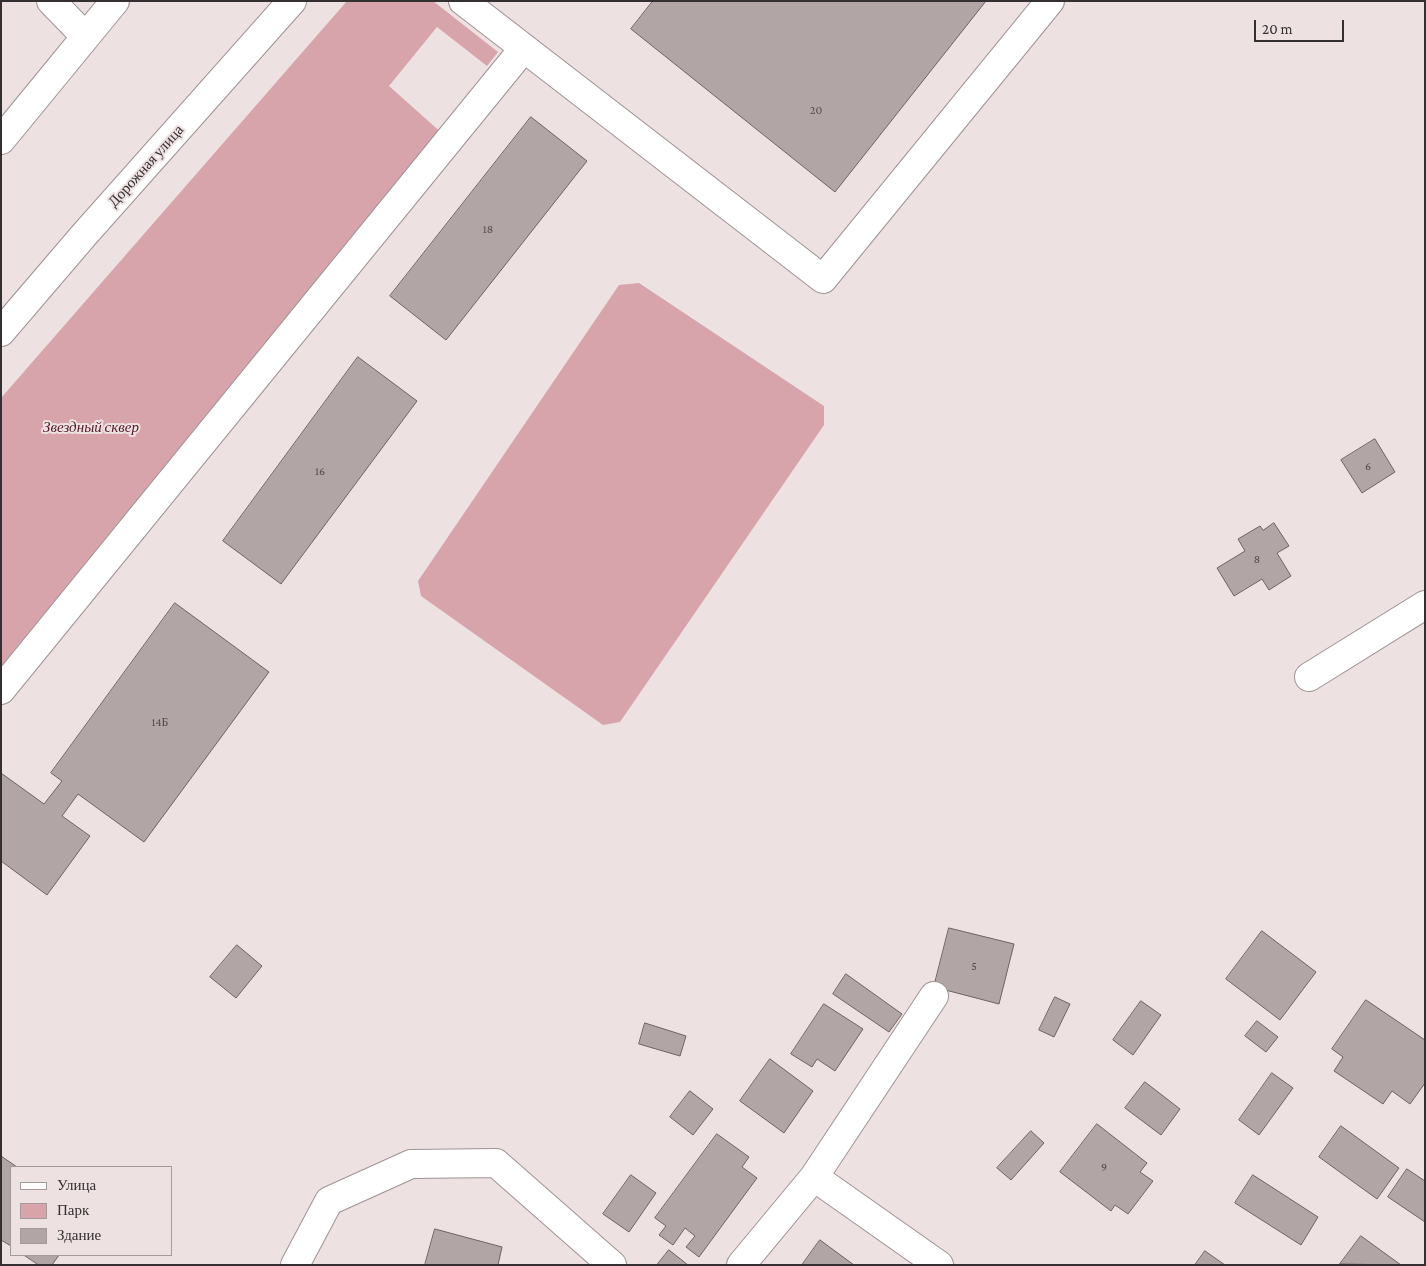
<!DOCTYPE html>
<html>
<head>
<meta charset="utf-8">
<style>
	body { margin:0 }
	#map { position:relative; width:1426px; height:1266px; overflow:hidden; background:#eee1e2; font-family:"Crimson Pro",serif }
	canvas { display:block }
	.frame { position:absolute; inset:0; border:2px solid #342f30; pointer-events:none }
	.legend { position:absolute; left:10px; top:1166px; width:162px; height:90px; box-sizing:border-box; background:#eee1e2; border:1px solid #a49a9b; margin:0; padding:6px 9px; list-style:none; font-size:15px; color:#342f30 }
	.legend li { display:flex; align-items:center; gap:10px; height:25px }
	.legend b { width:25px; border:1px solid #a49a9b }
	.scale { position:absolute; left:1254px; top:20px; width:90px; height:22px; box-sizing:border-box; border:2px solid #342f30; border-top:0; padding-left:6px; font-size:15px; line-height:18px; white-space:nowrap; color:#342f30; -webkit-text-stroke:4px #eee1e2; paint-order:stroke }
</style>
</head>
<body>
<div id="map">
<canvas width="1426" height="1266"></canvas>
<div class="frame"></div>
<ul class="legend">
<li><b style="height:6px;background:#fff"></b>Улица</li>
<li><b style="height:14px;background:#d8a4ac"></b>Парк</li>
<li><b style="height:14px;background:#b1a5a6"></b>Здание</li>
</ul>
<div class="scale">20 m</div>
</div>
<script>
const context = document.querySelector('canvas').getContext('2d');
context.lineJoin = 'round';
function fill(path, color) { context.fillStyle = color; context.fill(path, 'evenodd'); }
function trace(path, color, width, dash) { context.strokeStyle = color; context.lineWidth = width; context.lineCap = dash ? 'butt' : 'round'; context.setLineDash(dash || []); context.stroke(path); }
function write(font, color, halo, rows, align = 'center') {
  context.font = font + ' "Crimson Pro",serif'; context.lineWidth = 4; context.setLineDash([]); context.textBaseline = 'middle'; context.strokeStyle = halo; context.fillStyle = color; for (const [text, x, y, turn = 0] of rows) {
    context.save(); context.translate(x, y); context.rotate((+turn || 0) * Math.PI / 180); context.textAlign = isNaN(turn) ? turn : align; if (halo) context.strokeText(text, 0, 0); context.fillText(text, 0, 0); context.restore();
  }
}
const green = new Path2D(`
	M 347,1 L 433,1 L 498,52 L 487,66 L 437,27 L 389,86 L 444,135 L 1,669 L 1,398 Z
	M 639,283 L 824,406 L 824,425 L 620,722 L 603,725 L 421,596 L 418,581 L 619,285 Z`);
const building = new Path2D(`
	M 653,1 L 986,1 L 835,192 L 631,29 Z
	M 531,117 L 587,161 L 446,340 L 390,296 Z
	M 358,357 L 417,401 L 281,584 L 223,541 Z
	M 1375,439 L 1395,472 L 1362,493 L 1341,460 Z
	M 1274,523 L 1289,546 L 1277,553 L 1291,576 L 1269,590 L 1262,579 L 1234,596 L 1217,568 L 1245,551 L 1238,539 L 1260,526 L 1263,530 Z
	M 175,603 L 269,672 L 144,842 L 78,794 L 62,816 L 90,836 L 47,895 L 1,861 L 1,773 L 44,804 L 62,781 L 51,773 Z
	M 949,928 L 1014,944 L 999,1004 L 934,987 Z
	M 1262,931 L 1316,972 L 1280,1020 L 1226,979 Z
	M 237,945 L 262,966 L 236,998 L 210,977 Z
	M 846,974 L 902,1014 L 889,1032 L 833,994 Z
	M 1055,997 L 1070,1004 L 1054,1037 L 1039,1030 Z
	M 1366,1000 L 1425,1040 L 1425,1083 L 1410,1104 L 1392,1091 L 1383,1104 L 1334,1071 L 1343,1057 L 1332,1049 Z
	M 1141,1001 L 1161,1015 L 1133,1055 L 1113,1040 Z
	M 824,1004 L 863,1029 L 835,1071 L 817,1059 L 812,1067 L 791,1054 Z
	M 1257,1021 L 1278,1037 L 1266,1052 L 1245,1036 Z
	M 645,1023 L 686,1036 L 680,1056 L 639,1044 Z
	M 770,1059 L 813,1091 L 784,1133 L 740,1101 Z
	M 1272,1073 L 1293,1088 L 1259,1135 L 1239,1120 Z
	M 1145,1082 L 1180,1109 L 1161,1135 L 1125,1108 Z
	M 690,1091 L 713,1109 L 693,1135 L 670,1117 Z
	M 1097,1124 L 1147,1163 L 1140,1172 L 1153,1181 L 1128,1214 L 1115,1205 L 1111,1211 L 1060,1172 Z
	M 1341,1126 L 1399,1168 L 1377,1199 L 1319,1157 Z
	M 1031,1131 L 1044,1143 L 1011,1180 L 997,1168 Z
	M 717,1134 L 749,1157 L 742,1167 L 757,1178 L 699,1257 L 686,1247 L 695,1236 L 685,1228 L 673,1245 L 659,1235 L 666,1226 L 655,1218 Z
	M 1,1156 L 17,1167 L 11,1167 L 11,1246 L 1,1240 Z
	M 1407,1169 L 1425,1181 L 1425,1222 L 1388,1197 Z
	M 631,1175 L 656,1193 L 629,1232 L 603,1214 Z
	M 1253,1175 L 1318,1217 L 1301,1245 L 1235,1203 Z
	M 435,1229 L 502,1247 L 498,1265 L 425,1265 Z
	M 1361,1236 L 1401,1265 L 1340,1264 Z
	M 820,1240 L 854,1265 L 802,1265 Z
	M 669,1250 L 688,1265 L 657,1265 Z
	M 1205,1251 L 1225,1265 L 1195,1265 Z
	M 24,1255 L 59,1255 L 52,1265 L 39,1265 Z`);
const minor = new Path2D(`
	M 51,1 L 85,36
	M 463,1 L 823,279 L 1050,1
	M 1,140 L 115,1
	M 1309,677 L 1425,605
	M 1,690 L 524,48
	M 814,1177 L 934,996
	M 295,1265 L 329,1201 L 411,1164 L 496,1163 L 612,1265
	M 741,1265 L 814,1177 L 939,1265`);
const major = new Path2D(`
	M 1,332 L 84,235 L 292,1`);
const numberNames = [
	["20",816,110],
	["18",488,229],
	["6",1368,466],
	["16",320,471],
	["8",1257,559],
	["14Б",160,722],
	["5",974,966],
	["9",1104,1167]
];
const streetNames = [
	["Дорожная улица",146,166,-48]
];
const parkNames = [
	["Звездный сквер",91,427]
];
fill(green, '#d8a4ac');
fill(building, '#b1a5a6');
trace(building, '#6e6264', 1);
trace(minor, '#9f9294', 30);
trace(major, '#9f9294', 30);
trace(minor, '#fff', 28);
trace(major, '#fff', 28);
write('12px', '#534c4e', null, numberNames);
write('15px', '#342f30', '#eee1e2', streetNames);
write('italic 15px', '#571627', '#eee1e2', parkNames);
</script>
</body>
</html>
